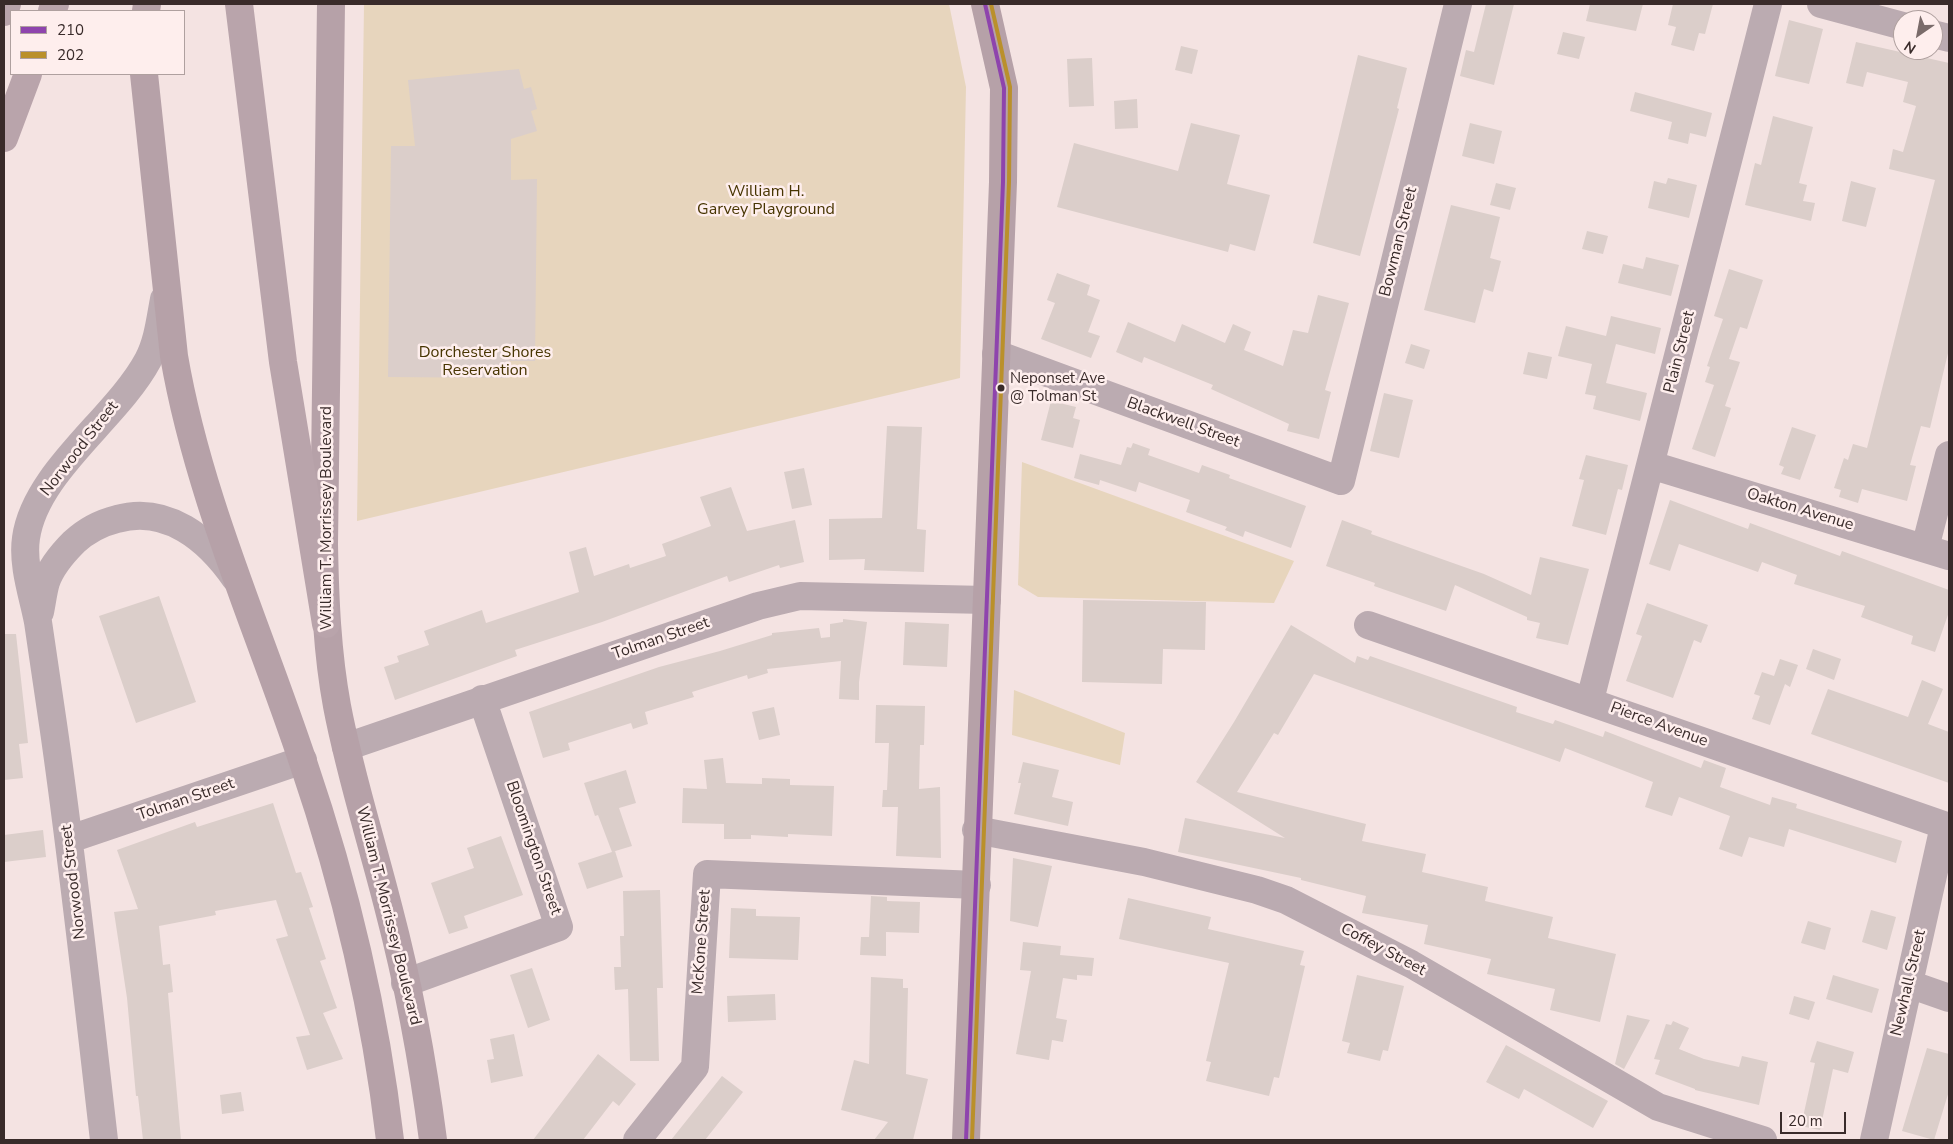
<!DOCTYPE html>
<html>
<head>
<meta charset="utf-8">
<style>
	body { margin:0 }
	#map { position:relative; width:1953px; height:1144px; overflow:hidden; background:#f4e3e2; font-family:"Nunito Sans",sans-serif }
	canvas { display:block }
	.frame { position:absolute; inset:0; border:5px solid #392b2a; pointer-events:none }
	.legend { position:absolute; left:10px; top:10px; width:175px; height:65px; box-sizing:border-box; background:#feeeed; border:1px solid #afa09f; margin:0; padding:6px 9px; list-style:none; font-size:15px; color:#392b2a }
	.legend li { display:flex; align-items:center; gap:10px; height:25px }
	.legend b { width:25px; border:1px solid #afa09f }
	.north { position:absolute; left:1893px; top:10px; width:50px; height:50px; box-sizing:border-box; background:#feeeed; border:1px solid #afa09f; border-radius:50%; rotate:213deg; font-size:14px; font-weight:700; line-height:20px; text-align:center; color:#392b2a }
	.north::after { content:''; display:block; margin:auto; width:18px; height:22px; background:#7a6b6a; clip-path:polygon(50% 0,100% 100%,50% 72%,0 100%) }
	.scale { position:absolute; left:1780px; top:1112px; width:66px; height:22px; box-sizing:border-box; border:2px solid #392b2a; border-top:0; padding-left:6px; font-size:15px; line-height:18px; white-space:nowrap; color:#392b2a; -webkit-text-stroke:4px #feeeed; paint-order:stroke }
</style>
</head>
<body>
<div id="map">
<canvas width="1953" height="1144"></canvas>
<div class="frame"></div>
<ul class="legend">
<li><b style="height:6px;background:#8e44ad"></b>210</li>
<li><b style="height:6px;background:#ba902b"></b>202</li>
</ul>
<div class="north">N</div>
<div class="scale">20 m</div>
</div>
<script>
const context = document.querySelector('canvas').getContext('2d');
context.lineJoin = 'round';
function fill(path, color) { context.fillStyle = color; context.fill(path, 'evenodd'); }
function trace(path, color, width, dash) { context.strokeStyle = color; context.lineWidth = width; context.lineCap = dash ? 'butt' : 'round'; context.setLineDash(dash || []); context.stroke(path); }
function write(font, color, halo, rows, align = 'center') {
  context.font = font + ' "Nunito Sans",sans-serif'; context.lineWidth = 5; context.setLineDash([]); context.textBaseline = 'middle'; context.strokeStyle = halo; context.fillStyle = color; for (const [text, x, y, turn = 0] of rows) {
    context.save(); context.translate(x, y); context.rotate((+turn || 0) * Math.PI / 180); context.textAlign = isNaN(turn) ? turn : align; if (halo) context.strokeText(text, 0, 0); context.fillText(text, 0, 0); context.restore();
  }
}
const green = new Path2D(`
	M 364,4 L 949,4 L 966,87 L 960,378 L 357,521 Z
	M 1022,462 L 1294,561 L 1274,603 L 1038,597 L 1018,585 Z
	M 1014,690 L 1125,733 L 1120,765 L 1012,735 Z`);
const building = new Path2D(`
	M 1486,4 L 1514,4 L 1494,85 L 1460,76 L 1466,50 L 1474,52 Z
	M 1590,4 L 1643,4 L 1636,31 L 1586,21 Z
	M 1673,4 L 1713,4 L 1705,34 L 1699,33 L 1694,51 L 1671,45 L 1676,27 L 1668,25 Z
	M 1789,20 L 1823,29 L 1809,84 L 1775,76 Z
	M 1563,32 L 1585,37 L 1579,59 L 1557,54 Z
	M 1856,42 L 1949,63 L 1949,349 L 1930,428 L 1921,426 L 1910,465 L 1916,466 L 1907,501 L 1862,489 L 1858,503 L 1839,497 L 1841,490 L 1834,488 L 1844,458 L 1848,460 L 1853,444 L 1867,448 L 1935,180 L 1889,169 L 1893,149 L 1903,152 L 1916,106 L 1903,102 L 1908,82 L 1867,72 L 1863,87 L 1846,83 Z
	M 1181,46 L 1198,50 L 1192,74 L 1175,70 Z
	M 1358,55 L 1407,68 L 1397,108 L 1399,109 L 1360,256 L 1313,243 Z
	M 1092,58 L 1094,106 L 1069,107 L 1067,59 Z
	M 519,69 L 524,89 L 531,87 L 537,109 L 531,111 L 537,131 L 511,139 L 511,180 L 537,179 L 535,361 L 508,361 L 508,378 L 388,377 L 391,146 L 415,146 L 408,80 Z
	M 1635,92 L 1712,113 L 1706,137 L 1690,133 L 1688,144 L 1668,139 L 1672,122 L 1630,111 Z
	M 1137,99 L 1138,128 L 1115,129 L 1114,101 Z
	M 1773,116 L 1813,127 L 1799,183 L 1807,185 L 1803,201 L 1815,203 L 1811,221 L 1745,205 L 1755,163 L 1761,165 Z
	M 1191,123 L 1240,135 L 1227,184 L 1270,195 L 1255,251 L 1230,244 L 1228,252 L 1057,207 L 1074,143 L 1178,171 Z
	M 1470,123 L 1502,131 L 1494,164 L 1462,156 Z
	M 1668,178 L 1697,185 L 1689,218 L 1648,208 L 1654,181 L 1666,184 Z
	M 1851,181 L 1876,188 L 1866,227 L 1842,221 Z
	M 1496,183 L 1516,188 L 1510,210 L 1490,205 Z
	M 1451,205 L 1500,217 L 1490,258 L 1501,261 L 1493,292 L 1484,289 L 1475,323 L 1424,310 Z
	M 1587,231 L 1608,236 L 1603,254 L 1582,249 Z
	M 1646,257 L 1679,265 L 1671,296 L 1618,283 L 1623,264 L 1643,269 Z
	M 1729,269 L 1763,280 L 1747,329 L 1740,327 L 1729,359 L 1740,362 L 1725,406 L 1731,408 L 1715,457 L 1692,449 L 1714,385 L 1705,382 L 1710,367 L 1707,366 L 1723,319 L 1714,316 Z
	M 1057,273 L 1090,285 L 1087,295 L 1100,300 L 1088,332 L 1100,336 L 1091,358 L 1041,339 L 1055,303 L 1047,300 Z
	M 1318,295 L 1349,303 L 1325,390 L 1331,392 L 1319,439 L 1287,431 L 1289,424 L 1211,389 L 1213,385 L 1144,357 L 1142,363 L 1116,352 L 1128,322 L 1175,342 L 1182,324 L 1225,343 L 1233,324 L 1251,332 L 1244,350 L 1283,366 L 1293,330 L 1308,333 Z
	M 1611,316 L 1661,328 L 1655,354 L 1616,344 L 1606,383 L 1647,393 L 1640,421 L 1593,409 L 1596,396 L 1585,394 L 1592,364 L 1558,356 L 1566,326 L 1606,336 Z
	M 1411,344 L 1430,350 L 1424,369 L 1405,363 Z
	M 1528,352 L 1552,357 L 1547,379 L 1523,374 Z
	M 1384,393 L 1413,400 L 1399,458 L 1370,451 Z
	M 1051,401 L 1076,407 L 1073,418 L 1080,420 L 1073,448 L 1041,440 Z
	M 887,426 L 922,427 L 917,529 L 926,530 L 924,572 L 864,570 L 865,559 L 829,560 L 829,519 L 882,518 Z
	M 1792,427 L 1816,435 L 1800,480 L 1781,474 L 1784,467 L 1779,465 Z
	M 1133,443 L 1150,449 L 1148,455 L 1199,473 L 1202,465 L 1230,475 L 1229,478 L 1306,506 L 1291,548 L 1245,531 L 1243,537 L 1225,530 L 1227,527 L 1186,512 L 1190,500 L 1139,482 L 1136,492 L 1100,480 L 1099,485 L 1074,478 L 1080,454 L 1121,465 L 1127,447 L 1131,448 Z
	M 1586,455 L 1628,465 L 1622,490 L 1618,489 L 1606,535 L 1572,526 L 1584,480 L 1579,479 Z
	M 804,468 L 812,505 L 792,509 L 784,472 Z
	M 731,487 L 747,531 L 795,520 L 804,562 L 780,568 L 779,565 L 729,582 L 727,576 L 602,622 L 515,650 L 517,656 L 395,700 L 384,667 L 399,662 L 397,656 L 429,645 L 424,631 L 482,610 L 486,623 L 579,592 L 569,552 L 586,547 L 594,576 L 629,564 L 630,568 L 666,556 L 662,544 L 711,526 L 700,497 Z
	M 1670,500 L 1748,529 L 1750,523 L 1840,556 L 1842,551 L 1949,590 L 1949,612 L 1935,652 L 1911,644 L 1913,636 L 1861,617 L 1865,606 L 1794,584 L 1797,575 L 1762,562 L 1758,572 L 1679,544 L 1670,571 L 1649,564 Z
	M 1342,520 L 1372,531 L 1371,534 L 1484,574 L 1531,595 L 1540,557 L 1589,569 L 1568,645 L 1536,638 L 1540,623 L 1527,620 L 1527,617 L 1455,585 L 1446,611 L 1374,586 L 1375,583 L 1326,566 Z
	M 159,596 L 196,702 L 136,723 L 99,616 Z
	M 1083,600 L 1206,602 L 1205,650 L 1163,649 L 1162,684 L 1082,682 Z
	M 1647,603 L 1708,625 L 1701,643 L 1694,640 L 1673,698 L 1626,681 L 1642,636 L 1636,634 Z
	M 843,619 L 867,622 L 859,682 L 859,700 L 839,699 L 841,661 L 767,669 L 768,673 L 748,679 L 747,675 L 692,692 L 694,697 L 645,712 L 648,724 L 633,729 L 631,723 L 568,743 L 570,750 L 543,758 L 529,712 L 659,667 L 720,651 L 772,635 L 772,633 L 819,628 L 821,638 L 830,637 L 830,624 L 843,622 Z
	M 905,622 L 949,624 L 947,667 L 903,665 Z
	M 1291,625 L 1355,663 L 1357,656 L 1368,660 L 1370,656 L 1517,707 L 1516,712 L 1553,724 L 1555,720 L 1603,737 L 1605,731 L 1701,768 L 1704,760 L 1726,768 L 1720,787 L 1770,805 L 1772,797 L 1797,804 L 1796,808 L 1902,841 L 1896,863 L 1789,829 L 1784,847 L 1749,837 L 1742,857 L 1719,849 L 1730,816 L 1679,797 L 1672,816 L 1645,807 L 1653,782 L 1565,748 L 1560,762 L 1314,674 L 1278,735 L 1274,733 L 1237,792 L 1366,824 L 1362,841 L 1426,854 L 1422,872 L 1488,887 L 1485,901 L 1553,917 L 1548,938 L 1616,954 L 1600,1022 L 1550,1010 L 1555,989 L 1487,974 L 1491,959 L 1424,944 L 1428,925 L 1362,913 L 1366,896 L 1301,880 L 1301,878 L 1178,852 L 1185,818 L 1285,838 L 1196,782 L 1234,722 Z
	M 4,634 L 16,634 L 28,743 L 19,744 L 23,778 L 4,780 Z
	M 1813,649 L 1841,659 L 1834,680 L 1806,669 Z
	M 1780,659 L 1798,665 L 1790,687 L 1785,684 L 1770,725 L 1752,719 L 1760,696 L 1754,694 L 1762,672 L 1774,676 Z
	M 1922,680 L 1943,689 L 1928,724 L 1949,732 L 1949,783 L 1811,734 L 1828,689 L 1908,717 Z
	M 876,705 L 925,706 L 924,745 L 920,745 L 919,789 L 940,787 L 941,858 L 896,856 L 898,807 L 882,807 L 883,790 L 887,790 L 889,743 L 875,743 Z
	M 774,707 L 780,735 L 759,740 L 752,712 Z
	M 723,758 L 726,783 L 762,784 L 762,778 L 790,779 L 790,785 L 834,786 L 832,836 L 788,834 L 788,837 L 751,835 L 751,839 L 724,839 L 724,824 L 682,823 L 683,788 L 707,789 L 704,760 Z
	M 1023,762 L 1059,770 L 1052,797 L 1073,802 L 1068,826 L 1014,814 L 1021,783 L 1018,783 Z
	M 626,770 L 636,803 L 619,808 L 632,846 L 612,852 L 598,815 L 595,816 L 584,783 Z
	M 273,803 L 296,873 L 301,872 L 313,907 L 309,908 L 326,959 L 320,961 L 337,1008 L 323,1013 L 343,1059 L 307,1070 L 296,1037 L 310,1035 L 276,939 L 288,936 L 276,900 L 215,911 L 216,915 L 159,926 L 163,965 L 170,964 L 173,992 L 168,993 L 181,1140 L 143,1140 L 138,1096 L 136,1096 L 127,998 L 114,912 L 138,909 L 117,850 L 195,822 L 197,827 Z
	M 43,830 L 46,857 L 4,862 L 4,835 Z
	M 501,836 L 523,895 L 464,916 L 468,928 L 449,934 L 431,883 L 474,868 L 467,848 Z
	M 615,851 L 623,877 L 587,889 L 578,863 Z
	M 1013,858 L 1052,866 L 1038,927 L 1010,921 Z
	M 660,890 L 663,988 L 657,988 L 659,1061 L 630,1061 L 628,989 L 615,990 L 614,967 L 621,967 L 620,936 L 624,936 L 623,891 Z
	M 871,896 L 887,897 L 887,901 L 920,902 L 919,933 L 886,932 L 886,956 L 860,955 L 861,937 L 869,937 Z
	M 1128,898 L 1211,917 L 1208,929 L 1304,951 L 1300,965 L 1305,966 L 1279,1078 L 1274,1077 L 1269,1096 L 1206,1081 L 1211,1062 L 1206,1061 L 1229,963 L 1119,939 Z
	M 731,908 L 756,909 L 756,916 L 800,917 L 798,960 L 729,958 Z
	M 1871,910 L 1896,917 L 1887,950 L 1862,942 Z
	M 1808,921 L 1831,928 L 1825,950 L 1801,943 Z
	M 1023,942 L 1061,946 L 1060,955 L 1094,958 L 1092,976 L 1077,975 L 1077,980 L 1063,978 L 1056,1018 L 1067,1020 L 1063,1042 L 1052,1040 L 1049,1060 L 1016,1054 L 1031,971 L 1020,970 Z
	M 532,968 L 550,1020 L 528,1028 L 510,975 Z
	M 1357,975 L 1404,986 L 1388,1051 L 1383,1050 L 1380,1061 L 1347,1053 L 1350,1043 L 1342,1041 Z
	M 1833,975 L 1879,989 L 1872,1013 L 1826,999 Z
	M 871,977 L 903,979 L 903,988 L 908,988 L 906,1074 L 928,1079 L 913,1140 L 874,1140 L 888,1122 L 841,1110 L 854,1060 L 869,1064 Z
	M 775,994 L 776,1020 L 728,1022 L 727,996 Z
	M 1794,996 L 1815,1002 L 1809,1020 L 1789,1014 Z
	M 1627,1015 L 1650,1020 L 1624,1069 L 1615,1064 Z
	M 1673,1021 L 1689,1028 L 1679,1049 L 1704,1059 L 1739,1067 L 1742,1056 L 1768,1062 L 1759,1105 L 1695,1090 L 1695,1089 L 1655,1074 L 1660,1060 L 1654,1059 L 1666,1024 L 1671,1025 Z
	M 514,1034 L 523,1076 L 491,1083 L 487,1060 L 494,1059 L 490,1039 Z
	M 1817,1041 L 1854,1052 L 1848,1073 L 1833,1069 L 1820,1130 L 1801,1126 L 1815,1063 L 1810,1062 Z
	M 1506,1045 L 1608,1101 L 1593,1128 L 1524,1089 L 1519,1099 L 1486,1082 Z
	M 1927,1048 L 1949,1054 L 1949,1091 L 1934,1140 L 1902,1131 Z
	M 598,1054 L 636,1084 L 619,1106 L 613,1101 L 583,1140 L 533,1140 Z
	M 722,1076 L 743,1092 L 705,1140 L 671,1140 Z
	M 241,1092 L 244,1111 L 222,1114 L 220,1095 Z`);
const minor = new Path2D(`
	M 1821,4 L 1903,26
	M 1933,34 L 1949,38
	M 996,354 L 1341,481 L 1458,4
	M 1651,465 L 1949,556
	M 1925,548 L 1949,455
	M 40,612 C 42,603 43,592 46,582 C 51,567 63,553 74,542 C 87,530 101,523 117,519 C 167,505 208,539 235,578
	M 1368,625 L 1949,827
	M 1590,700 L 1768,4
	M 346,747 L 758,606 L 800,596 L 987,600
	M 976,830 L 1144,862 L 1257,890 L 1286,900 L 1411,964 L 1658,1107 L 1763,1140
	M 70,839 L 303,760
	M 405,983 L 559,927 L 482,699
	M 1909,984 L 1949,998
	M 104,1140 C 88,1001 73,862 53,724 C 48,690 43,656 38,622 C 33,596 22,565 26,538 C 35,472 117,418 148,360 C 158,341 160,320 164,299
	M 637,1140 L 695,1067 L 707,874 L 977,885
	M 1874,1140 L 1944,826`);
const major = new Path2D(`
	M 331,4 L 324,544 C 325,598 327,652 337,706 C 350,775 372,842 389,910 C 409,986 423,1063 433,1140
	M 146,11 L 147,4
	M 144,74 L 174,356 C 198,496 258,627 303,762 C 345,885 375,1011 390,1140
	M 966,1140 L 1003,182 L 1004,88 L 985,4`);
const highway = new Path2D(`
	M 239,4 L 283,362 L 326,624
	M 52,11 L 55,4
	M 4,12 L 7,4
	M 4,138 L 28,74`);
const bus1 = new Path2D(`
	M 966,1140 L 1003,182 L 1004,88 L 985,4`);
const bus2 = new Path2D(`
	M 972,1140 L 1009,182 L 1010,87 L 991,4`);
const markers = [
	[1001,388,4.5,"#392b2a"]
];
const busNames = [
	["Neponset Ave",1010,379],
	["@ Tolman St",1010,397]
];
const parkNames = [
	["William H.",766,192],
	["Garvey Playground",766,210],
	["Dorchester Shores",485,353],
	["Reservation",485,371]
];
const streetNames = [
	["Bowman Street",1399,242,-76],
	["Plain Street",1680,352,-76],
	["Blackwell Street",1183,423,20],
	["Norwood Street",80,449,-52],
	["Oakton Avenue",1800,510,17],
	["William T. Morrissey Boulevard",327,518,-90],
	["Tolman Street",661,639,-19],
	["Pierce Avenue",1659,725,20],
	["Tolman Street",186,800,-19],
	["Bloomington Street",533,848,71],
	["Norwood Street",74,882,-97],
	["William T. Morrissey Boulevard",388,916,76],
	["McKone Street",702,942,-86],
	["Coffey Street",1383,950,28],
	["Newhall Street",1909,983,-77]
];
fill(green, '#e7d5bd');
fill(building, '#dbceca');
trace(minor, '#bbabb1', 28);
trace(major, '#b6a1a8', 28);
trace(highway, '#b9a4ab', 28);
trace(bus1, '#8e44ad', 4);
trace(bus2, '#ba902b', 4);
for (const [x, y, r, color] of markers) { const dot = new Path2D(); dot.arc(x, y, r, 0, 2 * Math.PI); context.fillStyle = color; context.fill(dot); trace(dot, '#feeeed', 2); }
write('15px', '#392b2a', '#feeeed', busNames, 'left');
write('16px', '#473502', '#feeeed', parkNames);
write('16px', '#392b2a', '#feeeed', streetNames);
</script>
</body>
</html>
